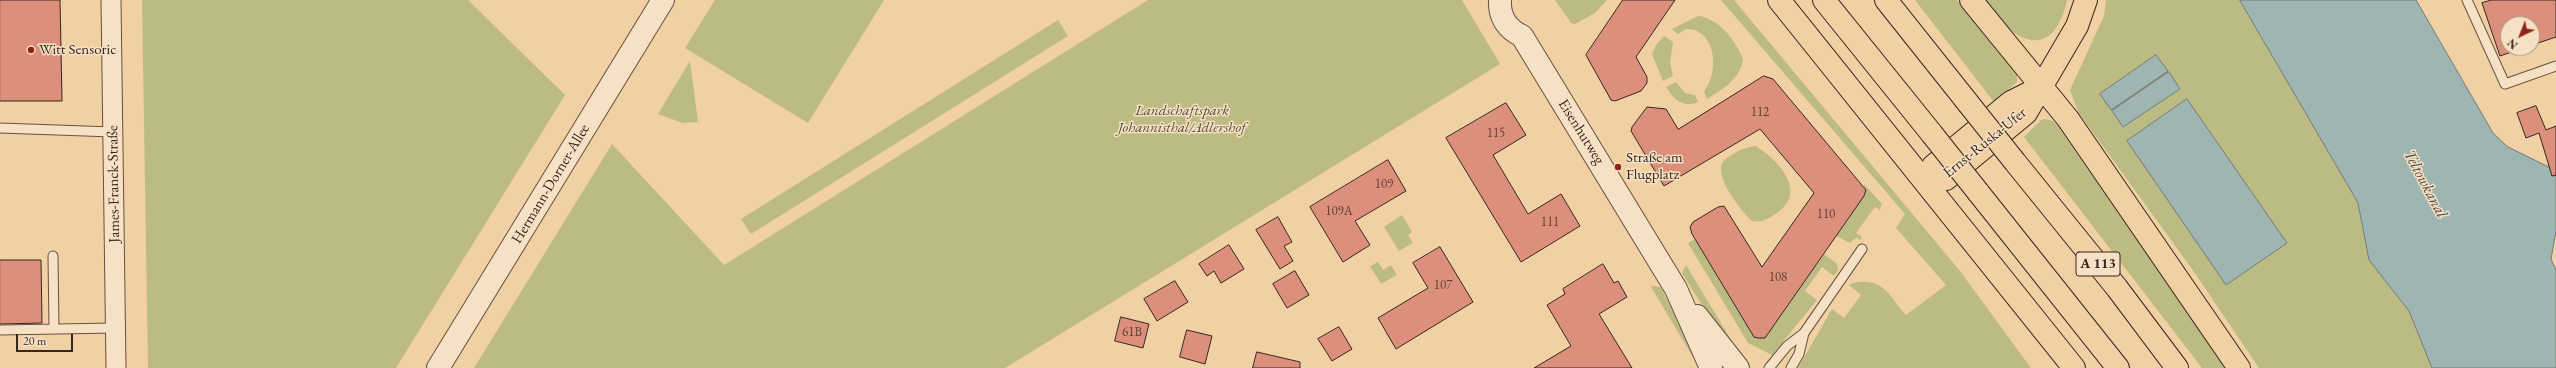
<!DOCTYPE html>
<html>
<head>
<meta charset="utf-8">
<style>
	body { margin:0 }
	#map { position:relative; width:2556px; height:368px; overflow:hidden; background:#f1d1a4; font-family:"EB Garamond",serif }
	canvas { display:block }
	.north { position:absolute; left:2500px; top:16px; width:40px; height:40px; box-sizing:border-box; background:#f6e1c4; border:1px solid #a99683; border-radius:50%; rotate:223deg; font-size:11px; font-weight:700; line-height:16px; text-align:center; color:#362621 }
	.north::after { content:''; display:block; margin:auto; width:14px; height:18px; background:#8f2418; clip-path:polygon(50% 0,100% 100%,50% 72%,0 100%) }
	.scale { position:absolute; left:16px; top:334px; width:57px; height:18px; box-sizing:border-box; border:2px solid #362621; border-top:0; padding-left:5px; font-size:12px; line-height:14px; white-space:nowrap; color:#362621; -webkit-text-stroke:3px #f6e1c4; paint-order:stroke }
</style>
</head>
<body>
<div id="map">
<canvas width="2556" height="368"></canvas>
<div class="north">N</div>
<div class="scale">20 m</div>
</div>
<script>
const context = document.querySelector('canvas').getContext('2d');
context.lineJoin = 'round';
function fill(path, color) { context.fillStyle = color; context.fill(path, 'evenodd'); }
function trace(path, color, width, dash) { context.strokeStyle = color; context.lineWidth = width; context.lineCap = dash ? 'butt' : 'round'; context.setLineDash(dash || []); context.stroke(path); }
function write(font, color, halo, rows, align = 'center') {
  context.font = font + ' "EB Garamond",serif'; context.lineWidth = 3; context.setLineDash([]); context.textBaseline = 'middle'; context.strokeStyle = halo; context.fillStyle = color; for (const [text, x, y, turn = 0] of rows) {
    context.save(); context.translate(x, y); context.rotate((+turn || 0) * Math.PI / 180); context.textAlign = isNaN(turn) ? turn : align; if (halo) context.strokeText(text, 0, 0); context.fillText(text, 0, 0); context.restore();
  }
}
const green = new Path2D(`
	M 142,0 L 468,0 L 565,95 L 396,368 L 148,368 Z
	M 715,0 L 884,0 L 808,123 L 685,48 Z
	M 1148,0 L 1462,0 L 1500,64 L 1005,368 L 474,368 L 612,144 L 724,265 Z
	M 1555,0 L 1607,0 L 1595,13 L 1575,24 L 1571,23 Z
	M 1721,0 L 1734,0 L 1960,271 L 2031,368 L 1798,368 L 1832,309 L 1844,318 L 1861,295 L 1849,285 C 1856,280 1873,281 1880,286 C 1890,292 1898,307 1906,315 L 1946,285 L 1896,228 L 1905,214 Z
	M 1915,0 L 1957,0 L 2017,70 L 2017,82 L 1994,102 Z
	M 1983,0 L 2067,0 C 2060,34 2040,55 2008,28 C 1999,21 1991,9 1983,0 Z
	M 2106,0 L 2240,0 L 2358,203 L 2369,260 L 2409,311 L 2432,368 L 2259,368 L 2192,269 L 2078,112 L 2070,90 L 2104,16 Z
	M 1698,16 C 1719,18 1736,41 1743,59 C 1741,78 1722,90 1707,99 L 1704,91 C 1720,73 1716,28 1686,29 L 1678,34 L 1672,29 Z
	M 1058,20 L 1068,36 L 751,234 L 741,219 Z
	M 1664,36 L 1673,42 L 1670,63 L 1673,76 L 1663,81 L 1652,54 L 1656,45 Z
	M 690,61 L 698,122 L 683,123 L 658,114 Z
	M 1676,82 L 1685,93 L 1695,95 L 1698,102 C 1683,108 1674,100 1666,87 Z
	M 2045,119 L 2053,121 L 2058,126 L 2226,368 L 2202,368 L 2024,137 L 2041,120 Z
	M 1756,146 C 1779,161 1808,192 1777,213 C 1768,219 1762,223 1752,221 C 1742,212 1713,176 1723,162 C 1725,159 1730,156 1733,154 C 1741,149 1747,147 1756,146 Z
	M 1864,184 L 1882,204 L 1880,210 L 1875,207 L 1856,233 L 1862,237 L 1860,240 L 1857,237 L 1850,243 L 1836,236 L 1865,194 Z
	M 1402,215 L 1412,232 L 1408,235 L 1413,243 L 1399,251 L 1384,227 Z
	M 1695,239 L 1754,337 L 1765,337 L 1824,254 L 1837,264 L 1838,270 L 1834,276 L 1822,267 L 1805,291 L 1817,300 L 1772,355 L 1748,343 L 1688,243 Z
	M 1378,262 L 1383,270 L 1391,265 L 1397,275 L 1381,284 L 1370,266 Z
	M 1686,265 L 1733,343 L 1727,346 L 1682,273 Z
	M 1652,286 L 1660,287 L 1702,362 L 1697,364 L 1651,287 Z`);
const water = new Path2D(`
	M 2240,0 L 2416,0 L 2493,133 L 2508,147 L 2553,169 L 2556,174 L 2556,231 L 2551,259 L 2556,270 L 2556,368 L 2432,368 L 2409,311 L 2369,260 L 2358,203 Z
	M 2156,55 L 2168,71 L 2111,110 L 2100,94 Z
	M 2169,72 L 2180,89 L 2123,127 L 2112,111 Z
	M 2187,99 L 2287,243 L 2226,285 L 2127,141 Z`);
const building = new Path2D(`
	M 0,0 L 60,0 L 62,101 L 0,101 Z
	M 1623,0 L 1675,0 L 1636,57 L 1647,77 L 1647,83 L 1641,91 L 1615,101 L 1611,100 L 1586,55 Z
	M 2492,0 L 2556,0 L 2556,37 L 2532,45 L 2532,24 L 2508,24 L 2508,48 L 2523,48 L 2500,56 L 2482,3 Z
	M 1764,76 L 1773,79 L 1866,190 L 1864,196 L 1765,338 L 1758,338 L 1754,337 L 1692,234 L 1690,227 L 1693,222 L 1718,207 L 1724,206 L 1762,267 L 1814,193 L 1760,129 L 1664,186 L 1631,131 L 1632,127 L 1647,107 L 1666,109 L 1678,129 Z
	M 1506,103 L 1526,135 L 1493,155 L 1528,214 L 1561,194 L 1580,226 L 1521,262 L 1446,138 Z
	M 2536,106 L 2546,130 L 2556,126 L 2556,175 L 2552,176 L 2539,133 L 2526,138 L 2517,113 Z
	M 1388,160 L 1406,191 L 1355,221 L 1370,245 L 1343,262 L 1310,207 Z
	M 1278,217 L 1292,242 L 1284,246 L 1293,261 L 1280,269 L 1256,230 Z
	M 1229,245 L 1244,269 L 1221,283 L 1214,271 L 1207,276 L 1199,264 Z
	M 1440,247 L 1473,302 L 1396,349 L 1378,318 L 1428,288 L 1413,263 Z
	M 0,260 L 41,260 L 42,323 L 0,324 Z
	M 1603,264 L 1614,283 L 1618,281 L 1627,297 L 1599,314 L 1632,368 L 1534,368 L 1571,346 L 1547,305 L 1565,294 L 1563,289 Z
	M 1295,271 L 1309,295 L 1287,308 L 1273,284 Z
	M 1175,281 L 1188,302 L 1157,321 L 1144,299 Z
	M 1121,317 L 1149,324 L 1143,348 L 1115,341 Z
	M 1339,327 L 1352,349 L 1332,361 L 1318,339 Z
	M 1187,330 L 1212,336 L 1205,364 L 1180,357 Z
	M 1257,352 L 1300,362 L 1300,368 L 1253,368 Z`);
const service = new Path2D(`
	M 2467,0 L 2505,84 L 2556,66
	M 0,128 L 113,132
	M 53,256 L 54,329
	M 0,330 L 115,328
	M 1769,368 L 1787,346 L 1804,333 L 1862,249
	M 1791,368 L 1799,354 L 1804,333`);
const minor = new Path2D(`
	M 111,0 L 116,368`);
const tertiary = new Path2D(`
	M 1500,0 C 1499,17 1507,29 1522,36 L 1676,289 L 1711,368
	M 1697,316 L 1738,368
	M 438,368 L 663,0`);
const primary = new Path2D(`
	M 1927,183 L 1946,179 L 2026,113 L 2077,26 L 2086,0
	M 1927,183 L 1933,166 L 2011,102 L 2043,86`);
const motorway = new Path2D(`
	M 1779,0 L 2074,368
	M 1824,0 L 1932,134
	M 1886,0 L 1968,103
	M 1971,0 L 2068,119 L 2239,368
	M 2015,162 L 2117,288 L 2177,368
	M 1978,192 L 2118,368`);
const motorwayBridge = new Path2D(`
	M 1968,103 L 2015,162
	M 1932,134 L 1978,192`);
const markers = [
	[31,50,4,"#8f2418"],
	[1618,167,4,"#8f2418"]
];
const numberNames = [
	["112",1760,112],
	["115",1496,133],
	["109",1384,184],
	["109A",1339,211],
	["110",1826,214],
	["111",1550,222],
	["108",1778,277],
	["107",1443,285],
	["61B",1132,332]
];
const shields = [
	[2098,264,44]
];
const shieldNames = [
	["A 113",2098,264]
];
const poiNames = [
	["Witt Sensoric",39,50],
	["Straße am",1626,158],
	["Flugplatz",1626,175]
];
const parkNames = [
	["Landschaftspark",1182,111],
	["Johannisthal/Adlershof",1182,128]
];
const streetNames = [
	["Eisenhutweg",1581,132,58],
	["Ernst-Ruska-Ufer",1985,143,-39],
	["James-Franck-Straße",114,184,-91],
	["Hermann-Dorner-Allee",551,184,-59]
];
const waterNames = [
	["Teltowkanal",2425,184,62]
];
fill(green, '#bcbb84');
fill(water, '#9eb5b1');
trace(water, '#747c77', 1);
fill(building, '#dc907c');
trace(building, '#362621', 1);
trace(service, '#655142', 11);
trace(minor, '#655142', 21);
trace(tertiary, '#655142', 24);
trace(primary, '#362621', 24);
trace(motorway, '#362621', 24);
trace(service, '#f6e1c4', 9);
trace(minor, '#f6e1c4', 19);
trace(tertiary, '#f6e1c4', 22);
trace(primary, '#f1d1a4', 22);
trace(motorway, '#f1d1a4', 22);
trace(motorwayBridge, '#362621', 24, []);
trace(motorwayBridge, '#f1d1a4', 22);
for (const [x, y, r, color] of markers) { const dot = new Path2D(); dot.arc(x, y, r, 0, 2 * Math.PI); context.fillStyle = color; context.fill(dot); trace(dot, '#f6e1c4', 1.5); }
write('13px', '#604038', null, numberNames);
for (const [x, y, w] of shields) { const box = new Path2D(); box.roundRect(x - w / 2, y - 12, w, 24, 3); context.fillStyle = '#f6e1c4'; context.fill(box); trace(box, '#362621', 1); }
write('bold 14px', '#362621', null, shieldNames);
write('15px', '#362621', '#f6e1c4', poiNames, 'left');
write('italic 15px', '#584b3a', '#f6e1c4', parkNames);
write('15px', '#362621', '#f6e1c4', streetNames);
write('italic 16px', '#504a45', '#f6e1c4', waterNames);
</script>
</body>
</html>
